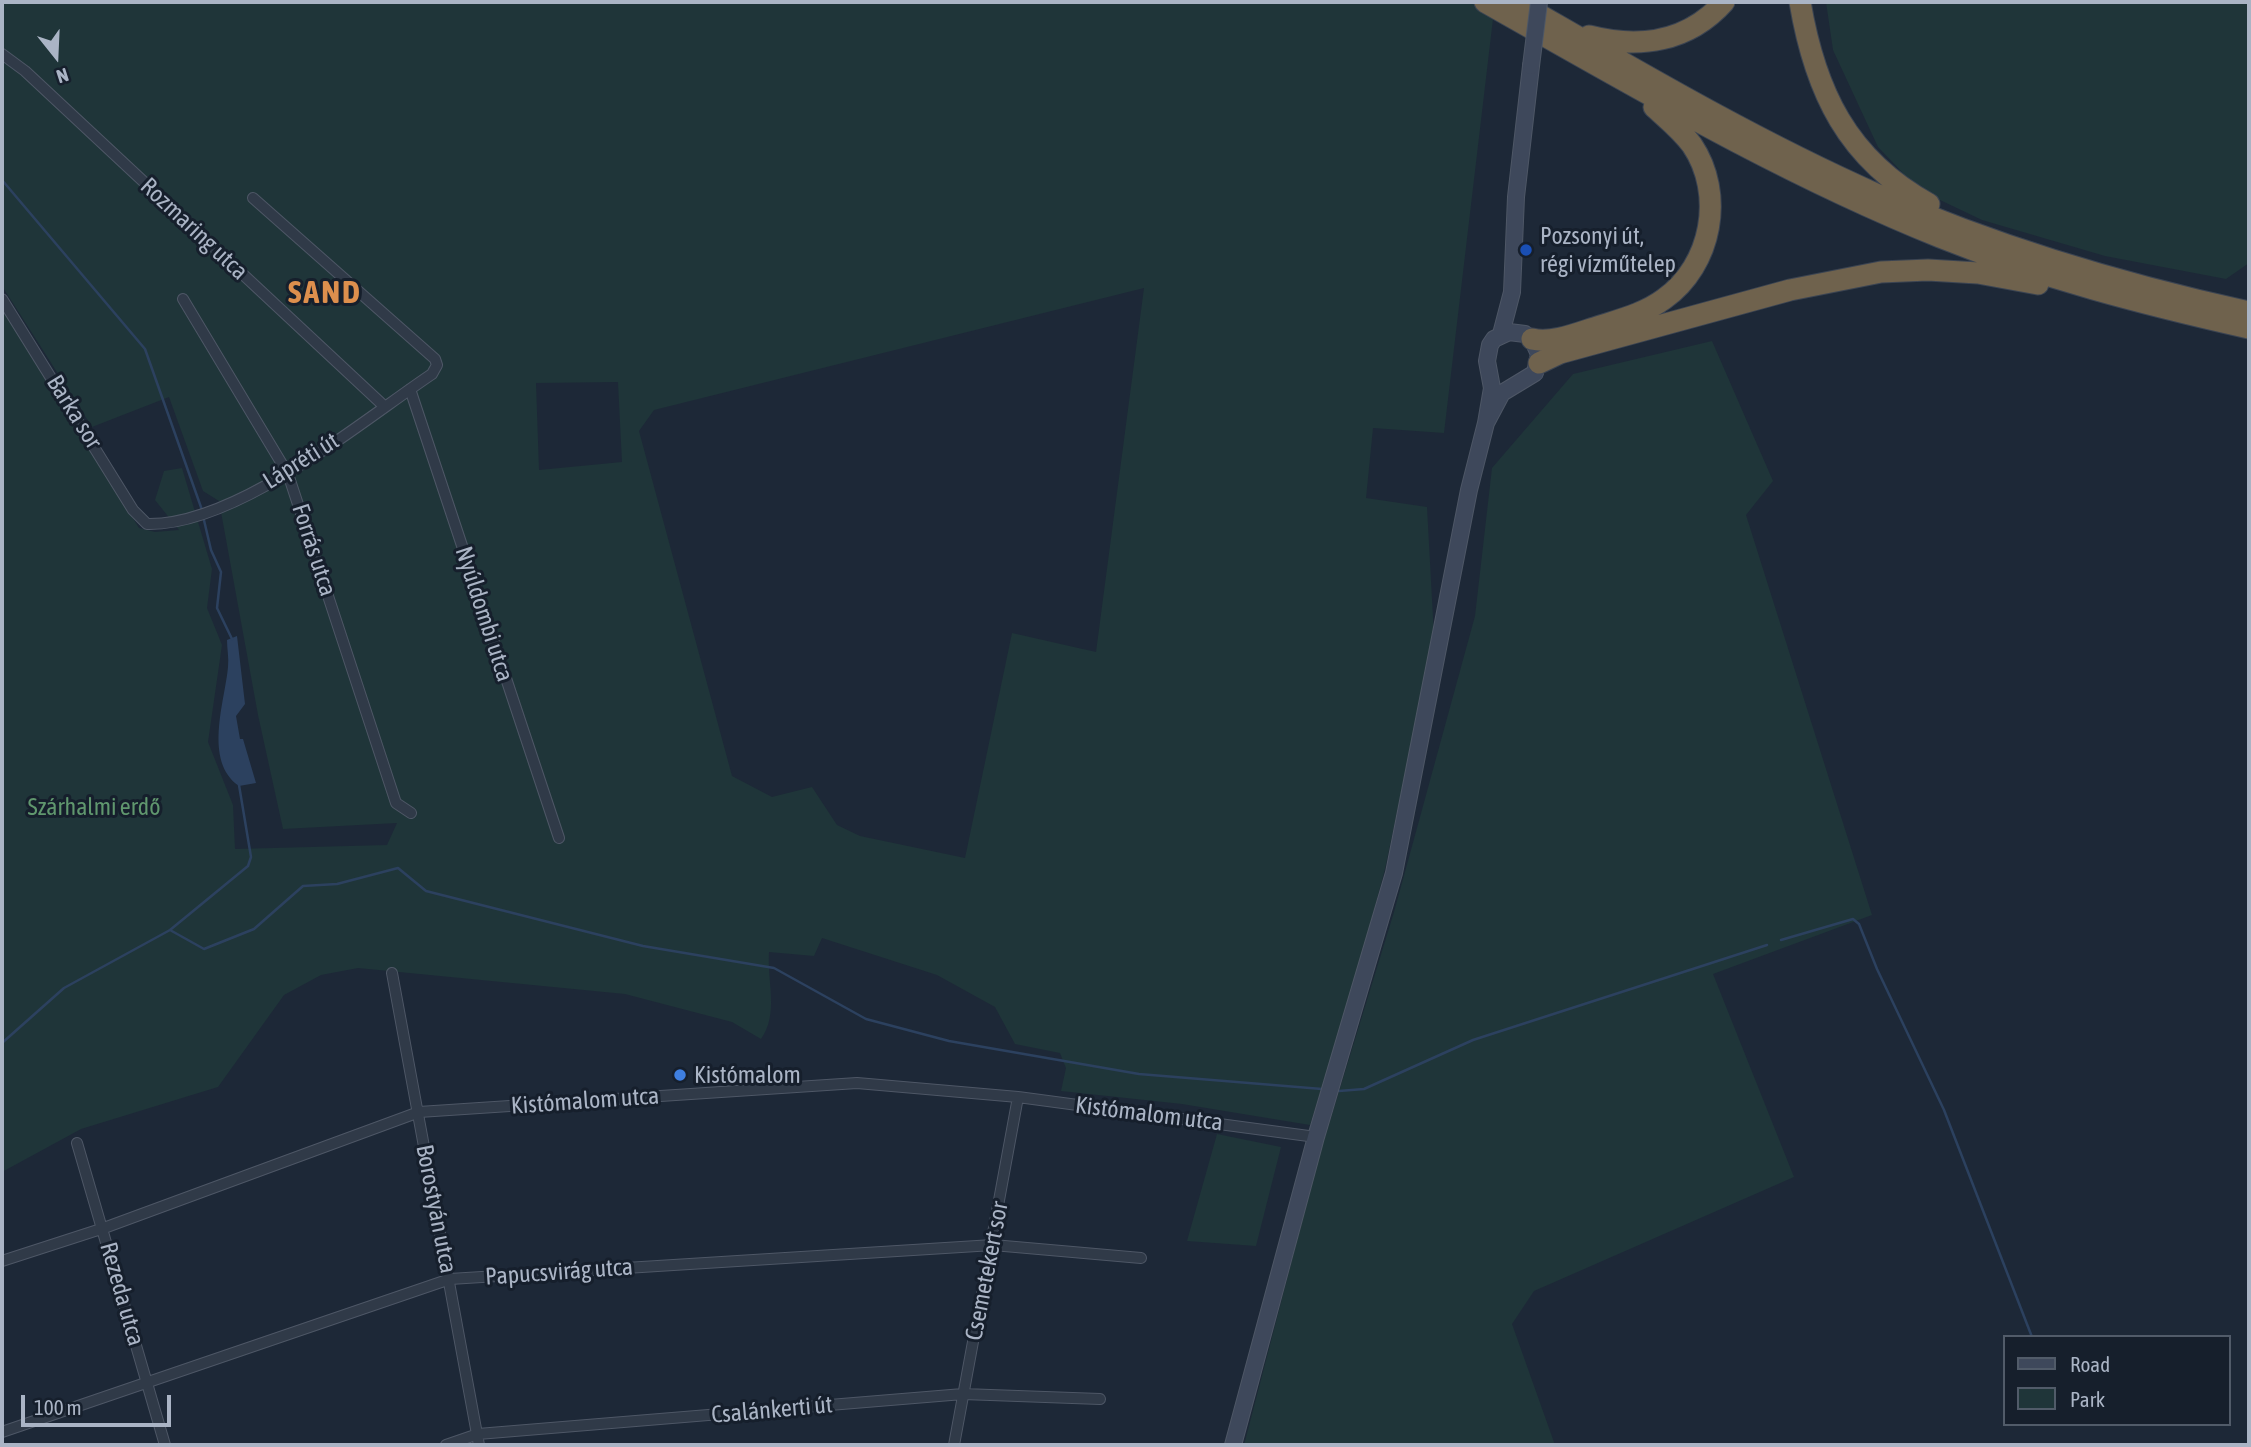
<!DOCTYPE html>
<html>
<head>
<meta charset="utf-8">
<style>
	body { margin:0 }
	#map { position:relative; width:2251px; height:1447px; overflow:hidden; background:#1d2837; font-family:"Asap Condensed",sans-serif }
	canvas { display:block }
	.frame { position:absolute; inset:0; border:4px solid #aab4c5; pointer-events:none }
	.legend { position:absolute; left:2003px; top:1335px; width:228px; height:91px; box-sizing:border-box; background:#161f2c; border:2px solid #515b69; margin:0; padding:9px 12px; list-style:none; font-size:21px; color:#aab4c5 }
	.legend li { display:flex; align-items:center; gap:14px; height:35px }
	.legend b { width:35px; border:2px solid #515b69 }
	.north { position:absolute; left:21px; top:21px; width:70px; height:70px; -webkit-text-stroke:5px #161f2c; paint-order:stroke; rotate:162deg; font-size:19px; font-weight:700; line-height:28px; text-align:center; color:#aab4c5 }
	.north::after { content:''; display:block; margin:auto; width:24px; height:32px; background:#aab4c5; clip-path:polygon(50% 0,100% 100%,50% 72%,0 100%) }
	.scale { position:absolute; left:21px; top:1395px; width:150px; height:32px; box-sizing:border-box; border:4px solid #aab4c5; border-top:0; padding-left:9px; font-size:21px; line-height:24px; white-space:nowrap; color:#aab4c5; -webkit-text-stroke:5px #161f2c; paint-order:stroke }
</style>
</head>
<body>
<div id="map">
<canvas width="2251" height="1447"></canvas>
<div class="frame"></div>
<ul class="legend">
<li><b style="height:9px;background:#3e485b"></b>Road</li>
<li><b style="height:19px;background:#1f3539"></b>Park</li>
</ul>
<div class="north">N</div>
<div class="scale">100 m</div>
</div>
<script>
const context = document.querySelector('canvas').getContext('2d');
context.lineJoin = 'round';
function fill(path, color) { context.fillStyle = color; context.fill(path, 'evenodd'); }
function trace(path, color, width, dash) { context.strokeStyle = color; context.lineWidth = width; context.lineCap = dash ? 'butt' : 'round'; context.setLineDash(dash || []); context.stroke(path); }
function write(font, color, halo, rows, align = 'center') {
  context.font = font + ' "Asap Condensed",sans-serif'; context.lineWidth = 6; context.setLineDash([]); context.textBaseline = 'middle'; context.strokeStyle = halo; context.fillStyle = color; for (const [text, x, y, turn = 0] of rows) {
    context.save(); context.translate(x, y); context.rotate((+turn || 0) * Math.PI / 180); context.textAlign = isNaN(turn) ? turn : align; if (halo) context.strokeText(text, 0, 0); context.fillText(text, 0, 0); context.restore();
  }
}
const green = new Path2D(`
	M 2,2 L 1495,2 L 1444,433 L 1373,428 L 1366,498 L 1427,507 L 1434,636 L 1385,869 L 1354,985 L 1310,1125 L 1182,1104 L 1061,1091 L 1066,1068 L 1060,1053 L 1015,1044 L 995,1007 L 937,975 L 822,938 L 814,956 L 769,952 C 767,982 779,1014 761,1039 L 732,1022 L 625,994 L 358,968 L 321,975 L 284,995 L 218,1087 L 81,1129 L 2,1172 L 2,307 L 139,528 L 155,532 L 179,530 L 155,500 L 164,471 L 182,468 L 212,569 L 207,608 L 222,645 L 208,742 L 233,805 L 235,849 L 387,845 L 397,823 L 283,829 L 258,715 L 219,501 L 203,491 L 169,397 L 92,427 L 2,286 ZM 1144,288 L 1096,652 L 1012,633 L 965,858 L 860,836 L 837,825 L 812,787 L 772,797 L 732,776 L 639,431 L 654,410 ZM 618,382 L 622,462 L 539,470 L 536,383 Z
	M 1826,2 L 2249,2 L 2249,263 L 2226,279 L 2105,256 L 1982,220 L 1919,190 L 1878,147 L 1833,50 Z
	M 1712,341 L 1773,481 L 1746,515 L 1872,915 L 1713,974 L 1794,1177 L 1534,1291 L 1512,1324 L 1555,1445 L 1244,1445 L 1318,1160 L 1394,912 L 1475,616 L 1492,468 L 1573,374 Z
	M 1217,1134 L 1281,1147 L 1256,1246 L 1187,1241 Z`);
const water = new Path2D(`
	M 237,636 L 245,704 L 236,716 L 240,739 L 243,739 L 256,783 L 239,786 C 203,761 225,701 228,667 C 229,658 227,649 227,640 Z`);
const stream = new Path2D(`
	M 2,180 L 145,349 L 202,510
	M 203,516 L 211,550 L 221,572 L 217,608 L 232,639
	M 170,930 L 204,949 L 254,929 L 303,886 L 337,884 L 398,868 L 426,891 L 643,946 L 774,968 L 866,1019 L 949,1041 L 1139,1074 L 1322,1089
	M 1781,940 L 1853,919 L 1859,924 L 1877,969 L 1944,1110 L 2032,1337
	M 2,1043 L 64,988 L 170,930 L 248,866 L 251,857 L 239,785
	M 1339,1091 L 1364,1089 L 1473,1040 L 1767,945`);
const street = new Path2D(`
	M 2,54 L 25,71 L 384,406
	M 2,299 L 133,510 L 147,524 C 236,526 359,423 432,374 L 437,365 L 435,359 L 253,198
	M 183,299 L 288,474 L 396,803 L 411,813
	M 410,389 L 559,838
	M 392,973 L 479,1445
	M 77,1143 L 165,1445
	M 2,1261 L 104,1228 L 419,1112 L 857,1083 L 1018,1097 L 1316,1137
	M 2,1432 L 450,1279 L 993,1245 L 1141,1258
	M 446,1445 L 478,1434 L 963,1394 L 1100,1399
	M 954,1445 L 1018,1097`);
const secondary = new Path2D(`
	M 1501,334 L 1512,292 L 1516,197 L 1531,66
	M 1233,1445 L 1316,1137 L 1394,873 L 1469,490 L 1486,423 L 1492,388 L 1487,361 L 1490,345 L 1494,339 L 1509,332 L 1525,334 L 1532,339 L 1539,354 L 1535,373 L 1502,393 L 1486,423`);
const highway = new Path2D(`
	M 1485,2 C 1634,86 1781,173 1940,237 C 2042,278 2143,304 2249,328
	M 1517,2 C 1634,69 1752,139 1876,194 C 1997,247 2121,284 2249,312
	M 1800,2 C 1815,91 1847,159 1929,204
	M 1589,36 C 1640,49 1688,42 1724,2
	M 1532,339 C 1553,344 1580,332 1600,326 C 1622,319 1645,313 1664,299 C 1712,265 1725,194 1692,145 C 1681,130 1667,119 1654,107
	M 1539,363 L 1560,353 L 1790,290 L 1881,272 L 1928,270 L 1978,273 L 2038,284`);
const secondaryBridge = new Path2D(`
	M 1531,66 L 1539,2`);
const markers = [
	[1526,250,7,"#1a4fb4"],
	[680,1075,7,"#3f7fe0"]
];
const streetNames = [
	["Rozmaring utca",194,229,43],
	["Barka sor",74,412,58],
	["Lápréti út",301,461,-32],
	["Forrás utca",314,550,72],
	["Nyúldombi utca",484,614,72],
	["Kistómalom utca",585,1101,-4],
	["Kistómalom utca",1149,1114,7],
	["Borostyán utca",436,1209,79],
	["Csemetekert sor",987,1271,-79],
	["Papucsvirág utca",559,1272,-4],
	["Rezeda utca",122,1294,74],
	["Csalánkerti út",772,1410,-5]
];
const poiNames = [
	["Pozsonyi út,",1540,236],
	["régi vízműtelep",1540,264],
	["Kistómalom",694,1075]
];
const parkNames = [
	["Szárhalmi erdő",94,807]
];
const districtNames = [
	["SAND",325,293]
];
fill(green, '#1f3539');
fill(water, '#2c415f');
trace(stream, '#2c415f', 2.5);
trace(street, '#4e5766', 12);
trace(secondary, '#4e5766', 18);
trace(highway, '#3b4452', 23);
trace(street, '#303a48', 10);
trace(secondary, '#3e485b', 16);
trace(highway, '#6f624d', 21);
trace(secondaryBridge, '#4e5766', 18, []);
trace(secondaryBridge, '#3e485b', 16);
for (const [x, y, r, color] of markers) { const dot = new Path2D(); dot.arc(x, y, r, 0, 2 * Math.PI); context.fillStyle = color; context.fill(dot); trace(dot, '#161f2c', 2.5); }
write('24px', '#aab4c5', '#161f2c', streetNames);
write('24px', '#aab4c5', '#161f2c', poiNames, 'left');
write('24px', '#60976e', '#161f2c', parkNames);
context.letterSpacing = '2px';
write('bold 32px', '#dd8f4d', '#161f2c', districtNames);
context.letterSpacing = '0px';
</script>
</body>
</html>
